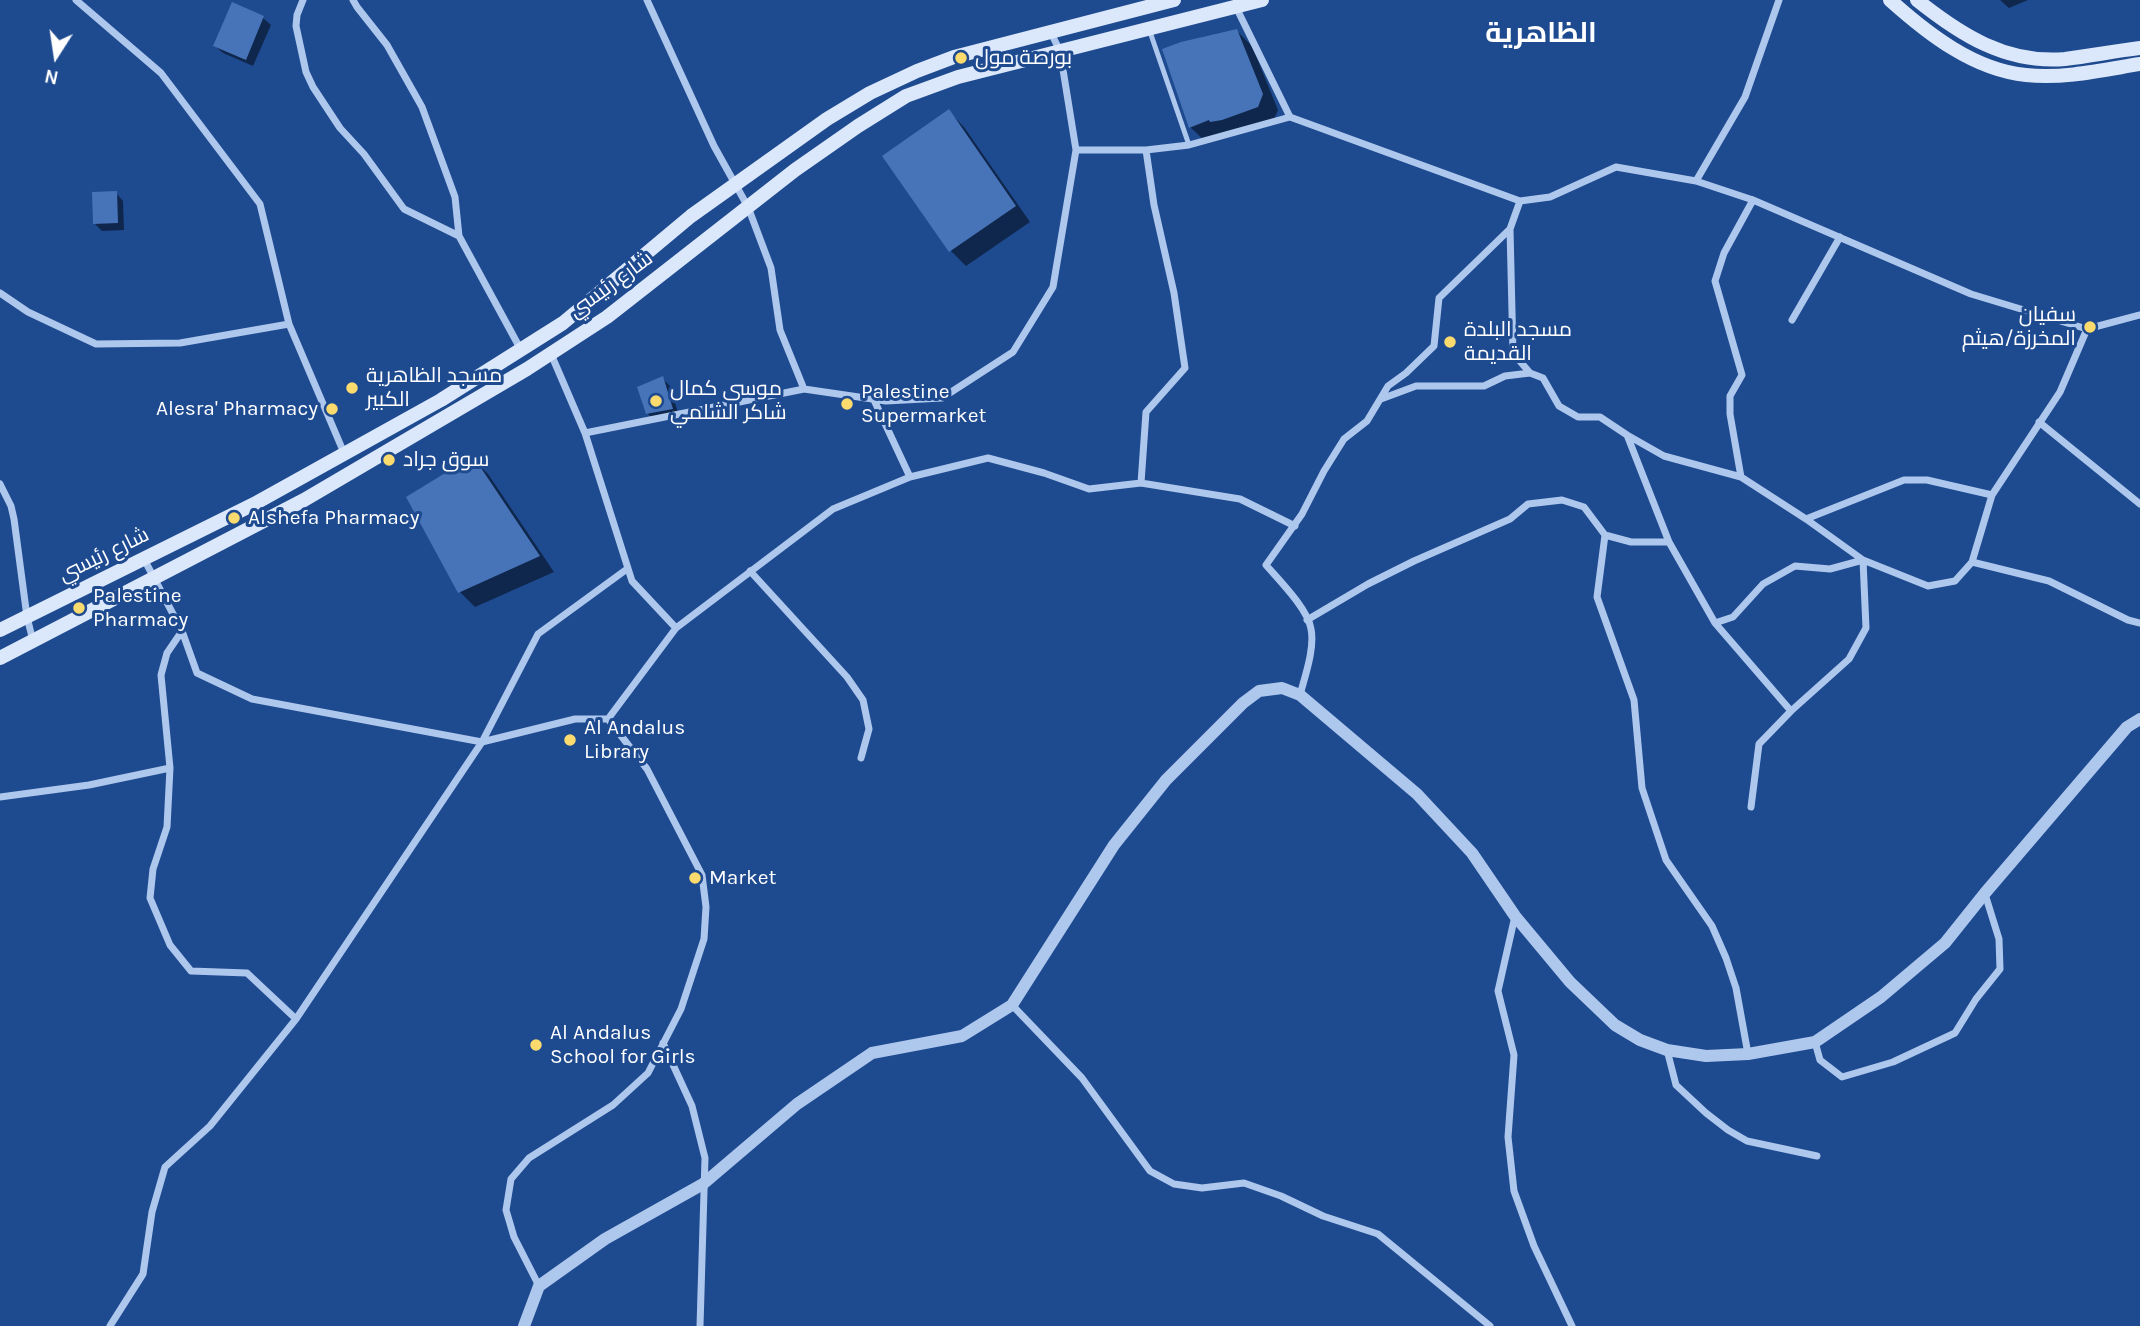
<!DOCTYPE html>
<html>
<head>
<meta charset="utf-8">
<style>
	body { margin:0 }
	#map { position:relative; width:2140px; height:1326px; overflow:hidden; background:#1e4a90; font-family:Karla,sans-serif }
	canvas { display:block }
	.north { position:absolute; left:21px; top:21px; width:70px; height:70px; -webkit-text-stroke:5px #1e4a90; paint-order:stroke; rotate:192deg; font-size:19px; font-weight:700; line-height:28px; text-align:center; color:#fff }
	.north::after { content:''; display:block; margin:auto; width:24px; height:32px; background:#fff; clip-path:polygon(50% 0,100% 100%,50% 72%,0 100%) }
</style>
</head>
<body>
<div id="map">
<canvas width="2140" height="1326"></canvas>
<div class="north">N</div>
</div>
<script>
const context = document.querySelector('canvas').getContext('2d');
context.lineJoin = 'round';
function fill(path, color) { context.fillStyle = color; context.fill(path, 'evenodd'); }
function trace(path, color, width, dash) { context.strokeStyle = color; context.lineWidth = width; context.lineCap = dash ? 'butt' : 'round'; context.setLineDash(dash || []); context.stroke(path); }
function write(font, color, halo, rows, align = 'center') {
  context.font = font + ' Karla,Cairo,sans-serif'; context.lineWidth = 6; context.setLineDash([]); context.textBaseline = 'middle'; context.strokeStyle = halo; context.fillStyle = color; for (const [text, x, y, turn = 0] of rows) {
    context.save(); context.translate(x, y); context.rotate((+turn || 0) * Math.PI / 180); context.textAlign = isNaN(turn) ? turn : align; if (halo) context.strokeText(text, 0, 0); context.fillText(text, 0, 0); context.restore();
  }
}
const shadow = new Path2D(`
	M 2000,0 L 2028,0 L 2009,8 Z
	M 263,18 L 271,25 L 253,66 L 223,53 L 215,46 Z
	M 1237,31 L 1252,46 L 1278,110 L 1273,122 L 1206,142 L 1190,127 Z
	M 949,112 L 964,127 L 1030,222 L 966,266 L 951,251 Z
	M 116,193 L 123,201 L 124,230 L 102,231 L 95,224 Z
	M 663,379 L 670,386 L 679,416 L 655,421 L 648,414 Z
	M 473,459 L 488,474 L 554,572 L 475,607 L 460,592 Z`);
const building = new Path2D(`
	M 232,2 L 264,16 L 246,60 L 213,46 Z
	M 1237,29 L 1263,94 L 1258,107 L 1222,120 L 1210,122 L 1209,120 L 1189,128 L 1162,49 L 1181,42 Z
	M 949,109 L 1016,206 L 949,252 L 882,156 Z
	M 117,191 L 118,223 L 93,224 L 92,192 Z
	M 663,376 L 673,409 L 646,414 L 637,387 Z
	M 473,456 L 540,556 L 458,593 L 406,497 Z`);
const service = new Path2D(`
	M 1149,29 L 1189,145`);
const minor = new Path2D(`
	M 76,0 L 161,73 L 260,204 L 289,324
	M 303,0 L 297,15 L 296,26 L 306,72 L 313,87 L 340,128 L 364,154 L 404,209 L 459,236
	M 353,0 L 357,7 L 387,45 L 422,107 L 455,197 L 459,236 L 521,350
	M 647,0 L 714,146 L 748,207 L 771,268 L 780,330 L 804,389
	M 1236,7 L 1290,117
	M 1076,150 L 1146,150 L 1189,145 L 1290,117 L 1520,201 L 1550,197 L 1616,167 L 1696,181 L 1753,200 L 1971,294 L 2087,329 L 2140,315
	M 1146,150 L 1154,205 L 1174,293 L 1185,368 L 1146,412 L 1141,483 L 1240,499 L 1295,526
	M 1696,181 L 1745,97 L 1779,0
	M 1753,200 L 1724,253 L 1715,281 L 1742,375 L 1730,396 L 1730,414 L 1741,477 L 1806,519 L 1863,560
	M 1520,201 L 1510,229 L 1513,353 L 1530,373 L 1543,378 L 1559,406 L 1578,417 L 1600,417 L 1627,435 L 1669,542 L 1715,623 L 1791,711
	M 0,293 L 28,312 L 96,344 L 180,343 L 289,324 L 344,453
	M 1792,320 L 1840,237
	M 551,354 L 585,433 L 632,581 L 676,628
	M 1381,399 L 1416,386 L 1484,386 L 1505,376 L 1530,373
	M 874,400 L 910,477
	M 2039,422 L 2140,504
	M 585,433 L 804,389 L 886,401 L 942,398 L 1013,352 L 1053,287 L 1076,150 L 1060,51 L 1051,33
	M 1627,435 L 1664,456 L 1741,477
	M 0,484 L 11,506 L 14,519 L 27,617 L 33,641
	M 1806,519 L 1904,480 L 1927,480 L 1992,495
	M 1605,535 L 1631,542 L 1669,542
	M 144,559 L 182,631 L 167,653 L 161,675 L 170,768 L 167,827 L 153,869 L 150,898 L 170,945 L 191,971 L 247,973 L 296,1019
	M 1972,562 L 2049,581 L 2128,620 L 2140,623
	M 750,571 L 847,677 L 863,700 L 869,729 L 861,758
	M 1307,620 L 1368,584 L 1414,561 L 1510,519 L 1528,504 L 1562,500 L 1584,507 L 1605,535 L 1597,597 L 1634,700 L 1642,788 L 1666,860 L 1712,926 L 1726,958 L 1736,988 L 1748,1054
	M 1715,623 L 1733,617 L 1763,584 L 1795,566 L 1830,569 L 1863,560
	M 182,631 L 197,673 L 252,699 L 482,742 L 575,719 L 608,719 L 676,628 L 833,509 L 910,477 L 988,458 L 1044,473 L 1089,489 L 1141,483
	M 1300,695 C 1305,676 1315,648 1311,629 C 1308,609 1279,580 1266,565 L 1302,514 L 1324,471 L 1344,439 L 1367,421 L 1388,386 L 1406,373 L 1434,346 L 1439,298 L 1510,229
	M 0,797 L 89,785 L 170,768
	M 1751,807 L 1759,744 L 1791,711 L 1849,659 L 1866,628 L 1863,560 L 1928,586 L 1955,581 L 1972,562 L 1992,495 L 2060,392 L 2087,329
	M 1515,916 L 1498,991 L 1514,1055 L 1508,1137 L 1514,1191 L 1534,1246 L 1572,1326
	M 1012,1005 L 1082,1078 L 1150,1171 L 1174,1184 L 1202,1188 L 1244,1183 L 1281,1196 L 1323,1216 L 1378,1234 L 1490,1326
	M 1815,1042 L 1820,1060 L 1842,1077 L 1893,1062 L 1955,1033 L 1976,999 L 2000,969 L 1999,939 L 1985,894
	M 663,1043 L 692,1106 L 705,1158 L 700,1326
	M 1667,1050 L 1676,1085 L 1706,1113 L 1728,1130 L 1747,1141 L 1817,1156
	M 539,1286 L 514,1237 L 506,1210 L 511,1179 L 529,1158 L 613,1105 L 648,1073 L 681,1009 L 704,939 L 706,907 L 702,875 L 647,769 L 608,719
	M 110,1326 L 143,1274 L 152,1212 L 165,1167 L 210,1126 L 296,1019 L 482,742 L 538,634 L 627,569`);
const tertiary = new Path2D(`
	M 524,1326 L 539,1286 L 605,1239 L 703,1184 L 797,1104 L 872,1053 L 962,1036 L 1012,1005 L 1114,845 L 1166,780 L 1243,703 L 1259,691 L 1282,688 L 1300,695 L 1417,794 L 1472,853 L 1515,916 L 1570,982 L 1615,1025 L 1640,1040 L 1667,1050 L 1706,1056 L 1748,1054 L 1815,1042 L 1881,997 L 1945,943 L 1985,893 L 2127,727 L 2140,719`);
const secondary = new Path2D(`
	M 1890,0 C 1928,34 1974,70 2026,75 C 2064,79 2103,70 2140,64
	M 1917,0 C 1961,35 2006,64 2065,59 C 2090,56 2115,51 2140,48
	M 0,630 L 254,504 L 441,400 L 563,323 L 691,216 L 827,119 L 870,93 L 917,71 L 954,57 L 1174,0
	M 0,658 L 304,500 L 527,369 L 607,317 L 795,170 L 858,126 L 906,96 L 958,77 L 1262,0`);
const markers = [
	[961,58,7,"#fcdb6e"],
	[2090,327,7,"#fcdb6e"],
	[1450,342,7,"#fcdb6e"],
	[352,388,7,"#fcdb6e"],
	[656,401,7,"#fcdb6e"],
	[847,404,7,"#fcdb6e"],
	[332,409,7,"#fcdb6e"],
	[389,460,7,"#fcdb6e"],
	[234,518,7,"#fcdb6e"],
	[79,608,7,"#fcdb6e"],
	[570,740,7,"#fcdb6e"],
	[695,878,7,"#fcdb6e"],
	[536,1045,7,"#fcdb6e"]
];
const poiNames = [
	["بورصة مول",975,58],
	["سفيان",2076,315,"right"],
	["المخرزة/هيثم",2076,339,"right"],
	["مسجد البلدة",1464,330],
	["القديمة",1464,354],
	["مسجد الظاهرية",366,376],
	["الكبير",366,400],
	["موسى كمال",670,389],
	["شاكر الشلمي",670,413],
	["Palestine",861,392],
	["Supermarket",861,416],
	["Alesra' Pharmacy",318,409,"right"],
	["سوق جراد",403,460],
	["Alshefa Pharmacy",248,518],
	["Palestine",93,596],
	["Pharmacy",93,620],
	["Al Andalus",584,728],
	["Library",584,752],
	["Market",709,878],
	["Al Andalus",550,1033],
	["School for Girls",550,1057]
];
const streetNames = [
	["شارع رئيسي",611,285,-36],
	["شارع رئيسي",104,555,-26]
];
const districtNames = [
	["الظاهرية",1541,34]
];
fill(shadow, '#0007');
fill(building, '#4773b8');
trace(service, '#aec7ed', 5);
trace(minor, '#aec7ed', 7);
trace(tertiary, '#aec7ed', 12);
trace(secondary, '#dbe7fa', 14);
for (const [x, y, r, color] of markers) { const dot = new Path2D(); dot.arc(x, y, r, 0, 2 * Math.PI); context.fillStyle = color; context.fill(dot); trace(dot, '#1e4a90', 2.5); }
write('21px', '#fff', '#1e4a90', poiNames, 'left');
write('21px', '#fff', '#1e4a90', streetNames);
write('bold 28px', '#fff', '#1e4a90', districtNames);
</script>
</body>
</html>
